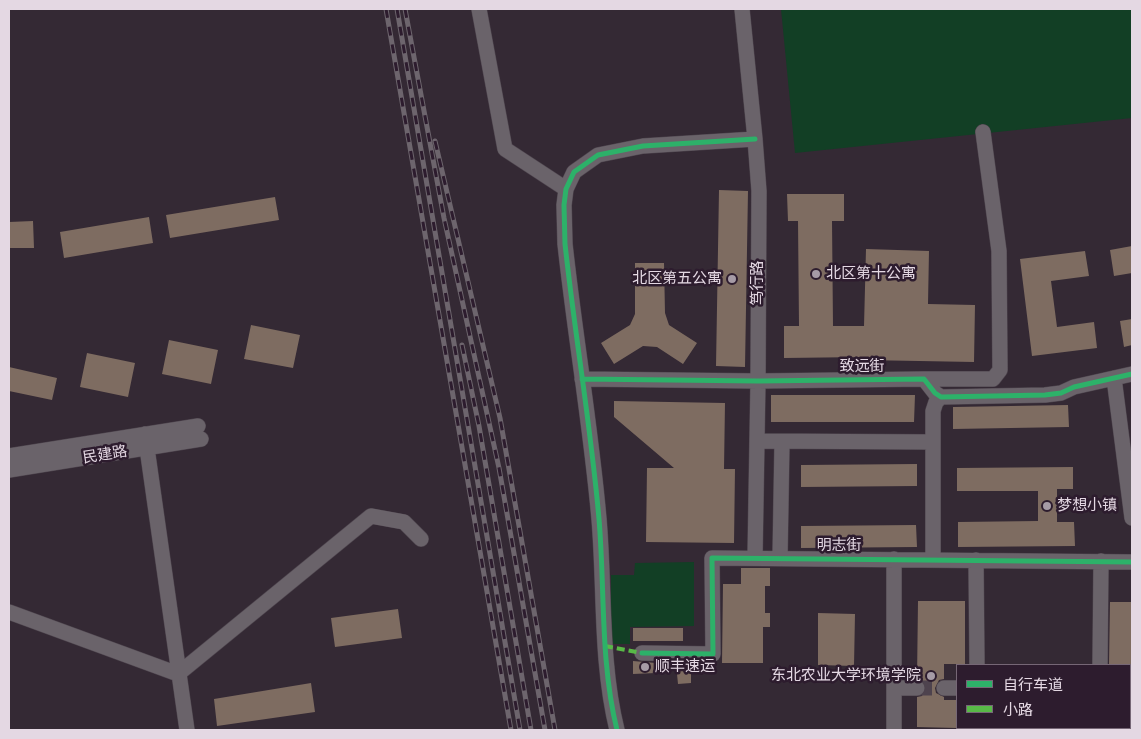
<!DOCTYPE html>
<html>
<head>
<meta charset="utf-8">
<style>
	body { margin:0 }
	#map { position:relative; width:1141px; height:739px; overflow:hidden; background:#342934; font-family:"Noto Serif","Noto Sans SC",serif }
	canvas { display:block }
	.frame { position:absolute; inset:0; border:10px solid #e4d8e3; pointer-events:none }
	.legend { position:absolute; left:956px; top:664px; width:175px; height:65px; box-sizing:border-box; background:#2d1c2e; border:1px solid #766776; margin:0; padding:6px 9px; list-style:none; font-size:15px; color:#e4d8e3 }
	.legend li { display:flex; align-items:center; gap:10px; height:25px }
	.legend b { width:25px; border:1px solid #766776 }
</style>
</head>
<body>
<div id="map">
<canvas width="1141" height="739"></canvas>
<div class="frame"></div>
<ul class="legend">
<li><b style="height:6px;background:#2db169"></b>自行车道</li>
<li><b style="height:6px;background:#58b947"></b>小路</li>
</ul>
</div>
<script>
const context = document.querySelector('canvas').getContext('2d');
context.lineJoin = 'round';
function fill(path, color) { context.fillStyle = color; context.fill(path, 'evenodd'); }
function trace(path, color, width, dash) { context.strokeStyle = color; context.lineWidth = width; context.lineCap = dash ? 'butt' : 'round'; context.setLineDash(dash || []); context.stroke(path); }
function write(font, color, halo, rows, align = 'center') {
  context.font = font + ' "Noto Serif","Noto Sans SC",serif'; context.lineWidth = 5; context.setLineDash([]); context.textBaseline = 'middle'; context.strokeStyle = halo; context.fillStyle = color; for (const [text, x, y, turn = 0] of rows) {
    context.save(); context.translate(x, y); context.rotate((+turn || 0) * Math.PI / 180); context.textAlign = isNaN(turn) ? turn : align; if (halo) context.strokeText(text, 0, 0); context.fillText(text, 0, 0); context.restore();
  }
}
const green = new Path2D(`
	M 781,9 L 1132,9 L 1132,118 L 795,153 Z
	M 694,562 L 694,626 L 630,627 L 630,644 L 611,644 L 611,575 L 634,575 L 635,563 Z`);
const building = new Path2D(`
	M 719,190 L 748,191 L 745,367 L 716,366 Z
	M 787,194 L 844,194 L 844,221 L 832,221 L 833,326 L 864,326 L 866,249 L 929,251 L 928,304 L 975,305 L 974,362 L 864,360 L 864,357 L 784,358 L 784,326 L 799,326 L 798,221 L 788,221 Z
	M 275,197 L 279,220 L 170,238 L 166,215 Z
	M 149,217 L 153,243 L 64,258 L 60,232 Z
	M 33,221 L 34,248 L 9,248 L 9,222 Z
	M 1132,246 L 1132,273 L 1114,276 L 1110,250 Z
	M 1085,251 L 1089,276 L 1051,281 L 1057,327 L 1094,322 L 1097,348 L 1032,356 L 1020,259 Z
	M 635,263 L 664,263 L 665,313 L 669,325 L 697,343 L 683,364 L 657,347 L 643,346 L 614,364 L 601,343 L 630,325 L 635,314 Z
	M 1132,319 L 1132,345 L 1124,347 L 1120,321 Z
	M 251,325 L 300,335 L 293,368 L 244,359 Z
	M 169,340 L 218,350 L 211,384 L 162,374 Z
	M 87,353 L 135,363 L 128,397 L 80,387 Z
	M 9,367 L 57,378 L 52,400 L 9,391 Z
	M 771,395 L 915,395 L 914,422 L 771,422 Z
	M 614,401 L 725,403 L 724,469 L 735,469 L 734,543 L 646,542 L 647,468 L 674,468 L 614,417 Z
	M 1068,405 L 1069,427 L 953,429 L 953,407 Z
	M 917,464 L 917,486 L 801,487 L 801,465 Z
	M 1073,467 L 1073,489 L 1057,489 L 1057,522 L 1074,522 L 1075,546 L 958,547 L 958,522 L 1038,521 L 1038,491 L 957,491 L 957,468 Z
	M 916,525 L 917,547 L 801,548 L 801,526 Z
	M 741,568 L 770,568 L 770,586 L 765,586 L 765,613 L 770,613 L 770,627 L 763,627 L 763,663 L 722,663 L 723,584 L 741,584 Z
	M 918,601 L 965,601 L 965,664 L 944,664 L 944,679 L 939,680 L 935,688 L 936,693 L 944,697 L 944,700 L 957,700 L 957,728 L 917,727 L 917,697 L 922,696 L 926,688 L 925,683 L 917,679 Z
	M 1110,602 L 1132,602 L 1132,665 L 1109,665 Z
	M 398,609 L 402,638 L 335,647 L 331,618 Z
	M 818,613 L 855,614 L 854,666 L 818,665 Z
	M 633,628 L 683,628 L 683,641 L 633,641 Z
	M 633,661 L 656,663 L 656,673 L 633,674 Z
	M 676,664 L 694,664 L 694,673 L 691,673 L 691,683 L 678,684 Z
	M 311,683 L 315,712 L 217,726 L 214,699 Z`);
const minorTunnel = new Path2D(`
	M 1130,687 L 1132,687
	M 917,688 L 944,688`);
const minor = new Path2D(`
	M 479,9 L 505,149 L 566,189
	M 742,9 L 755,139 L 759,191 L 758,381 L 755,558
	M 1114,378 L 1132,518
	M 582,379 L 758,381 L 924,379 L 935,393 L 941,397 L 1045,395 L 1061,393 L 1074,387 L 1132,374
	M 924,379 L 993,379 L 1000,370 L 999,251 L 983,132
	M 145,434 L 187,730
	M 757,441 L 933,442
	M 9,456 L 198,426
	M 9,470 L 201,439
	M 780,558 L 782,442
	M 894,559 L 894,730
	M 933,560 L 933,411 L 936,402 L 941,397
	M 976,560 L 977,665
	M 9,612 L 178,674 L 371,516 L 404,522 L 421,539
	M 642,653 L 713,654 L 712,558 L 1132,562
	M 1100,665 L 1101,561
	M 894,688 L 917,688
	M 944,688 L 957,688
	M 617,730 C 600,661 605,589 599,519 C 591,427 575,336 565,244 L 564,205 L 566,189 L 574,172 L 598,155 L 643,146 L 755,139`);
const rail = new Path2D(`
	M 386,9 L 511,730
	M 397,9 L 520,730
	M 405,9 L 444,218 L 499,468 L 545,730
	M 435,141 L 500,418 L 555,730
	M 462,345 L 479,426 L 531,730`);
const quiet = new Path2D(`
	M 605,646 L 642,653`);
const cycleway = new Path2D(`
	M 582,379 L 758,381 L 924,379 L 935,393 L 941,397 L 1045,395 L 1061,393 L 1074,387 L 1132,374
	M 642,653 L 713,654 L 712,558 L 1132,562
	M 617,730 C 600,661 605,589 599,519 C 591,427 575,336 565,244 L 564,205 L 566,189 L 574,172 L 598,155 L 643,146 L 755,139`);
const markers = [
	[816,274,5,"#a69ba6"],
	[732,279,5,"#a69ba6"],
	[1047,506,5,"#a69ba6"],
	[645,667,5,"#a69ba6"],
	[931,676,5,"#a69ba6"]
];
const poiNames = [
	["北区第十公寓",826,274],
	["北区第五公寓",722,279,"right"],
	["梦想小镇",1057,506],
	["顺丰速运",655,667],
	["东北农业大学环境学院",921,676,"right"]
];
const streetNames = [
	["笃行路",758,283,-90],
	["致远街",862,367],
	["民建路",105,455,-9],
	["明志街",839,546]
];
fill(green, '#123f25');
fill(building, '#7e6c61');
trace(minorTunnel, '#4e434e', 15, [15, 8]);
trace(minor, '#4f464f', 16);
trace(minor, '#6a636a', 15);
trace(rail, '#6d656d', 5);
trace(rail, '#2d1c2e', 3, [9]);
trace(quiet, '#58b947', 4, [8, 4]);
trace(cycleway, '#2db169', 5);
for (const [x, y, r, color] of markers) { const dot = new Path2D(); dot.arc(x, y, r, 0, 2 * Math.PI); context.fillStyle = color; context.fill(dot); trace(dot, '#2d1c2e', 2); }
write('15px', '#e4d8e3', '#2d1c2e', poiNames, 'left');
write('15px', '#e4d8e3', '#2d1c2e', streetNames);
</script>
</body>
</html>
